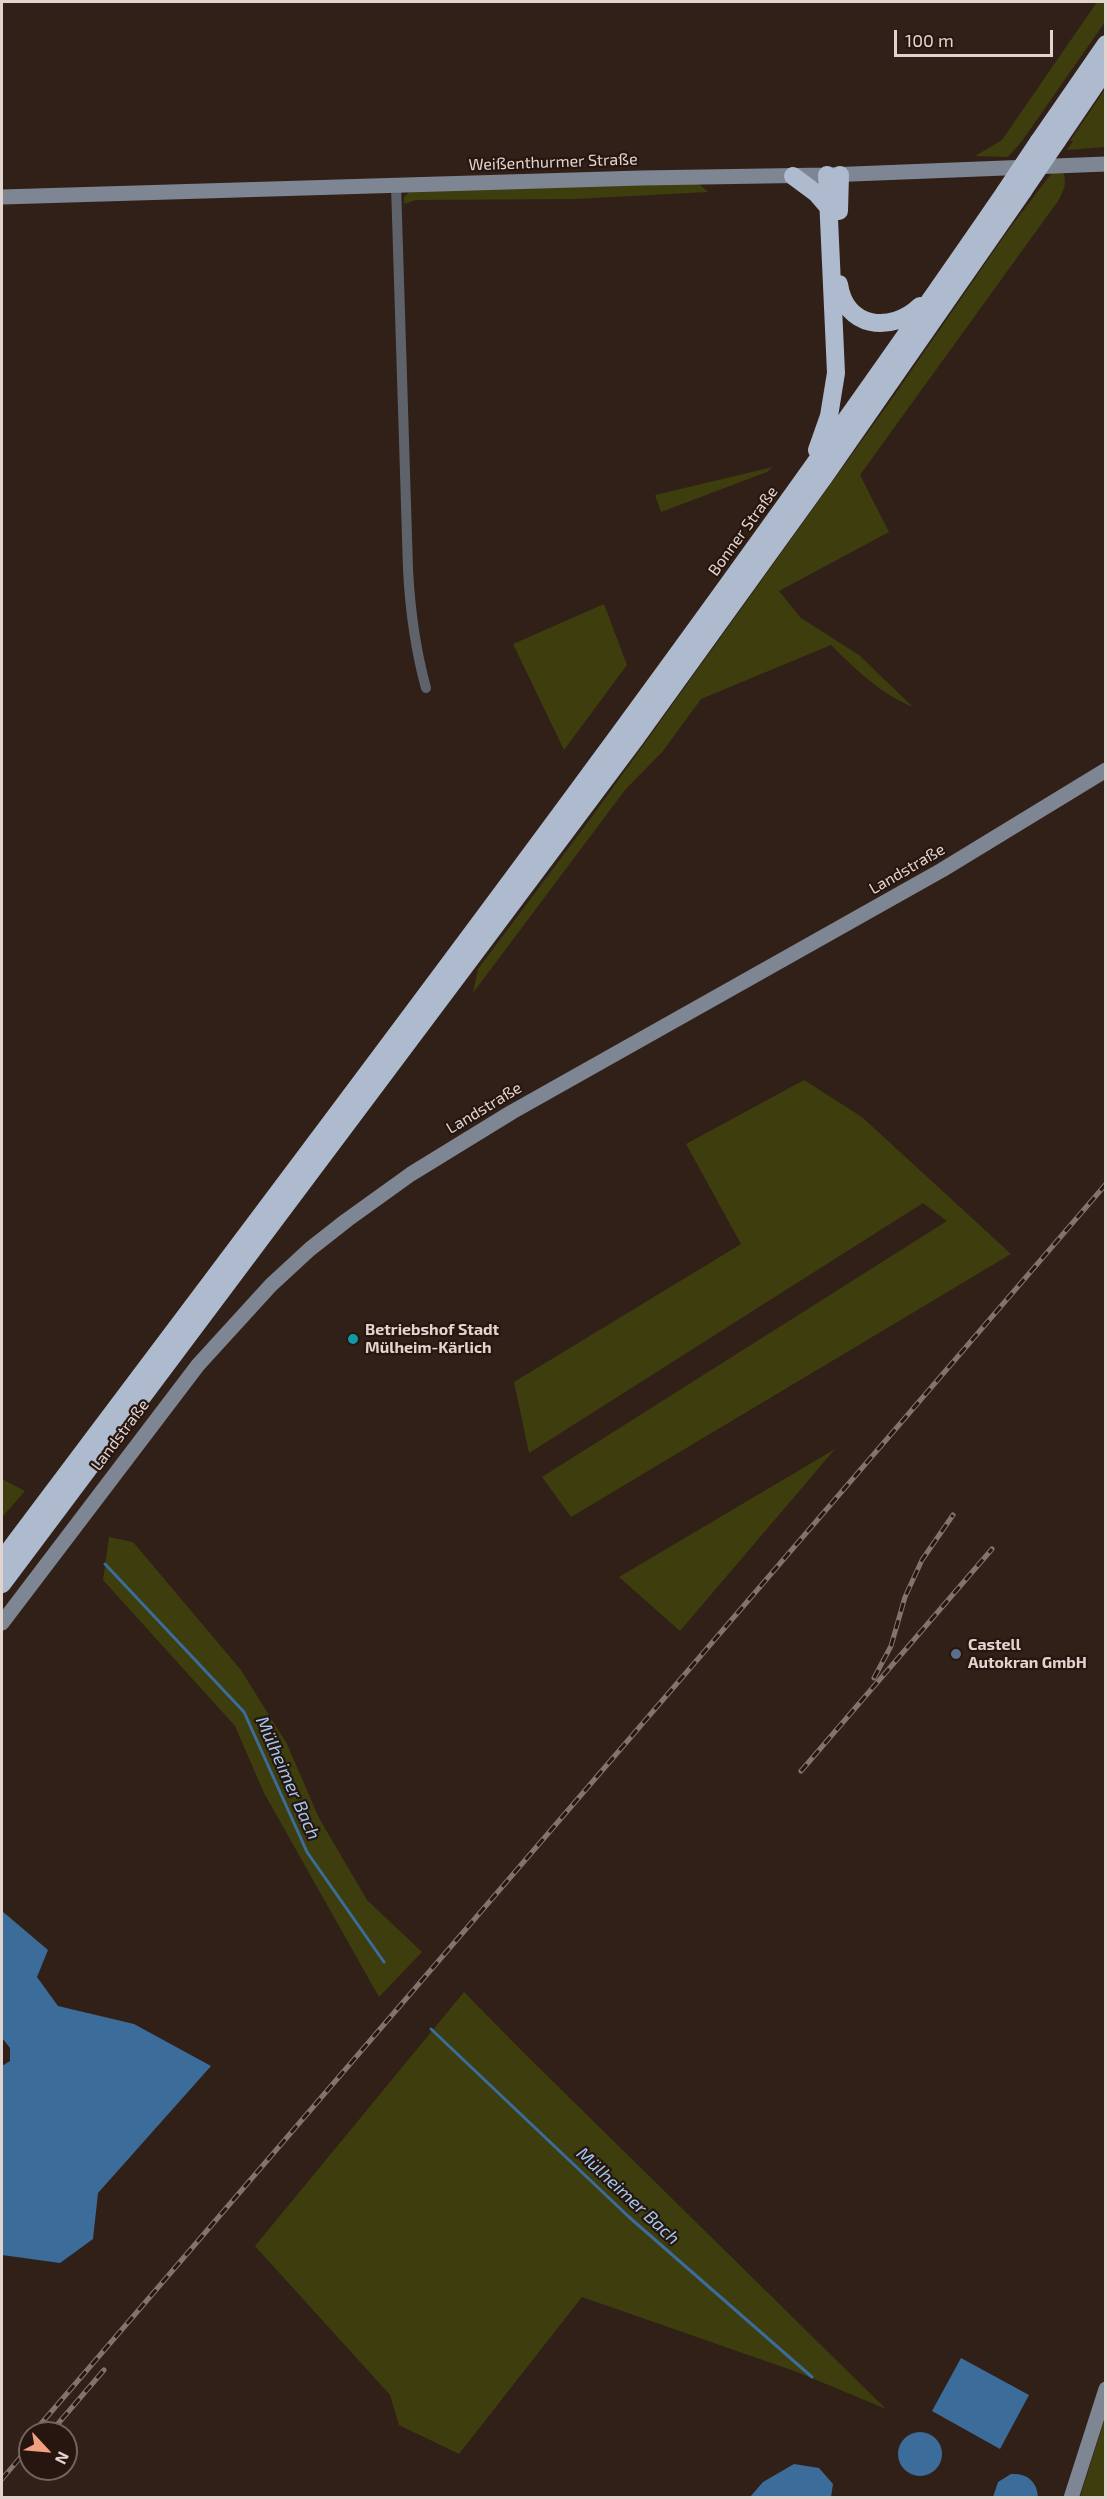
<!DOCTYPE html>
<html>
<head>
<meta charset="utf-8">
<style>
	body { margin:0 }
	#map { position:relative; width:1107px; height:2499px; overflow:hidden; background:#312018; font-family:"Exo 2",sans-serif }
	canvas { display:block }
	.frame { position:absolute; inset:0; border:3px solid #e1d4cf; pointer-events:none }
	.north { position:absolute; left:18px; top:2421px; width:60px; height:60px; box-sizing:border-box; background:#27160f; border:2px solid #71625c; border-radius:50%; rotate:116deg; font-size:16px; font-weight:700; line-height:24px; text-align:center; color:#e1d4cf }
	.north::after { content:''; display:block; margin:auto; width:21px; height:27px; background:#f2a081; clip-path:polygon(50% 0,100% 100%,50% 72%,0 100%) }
	.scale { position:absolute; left:894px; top:30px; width:159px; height:27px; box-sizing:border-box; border:3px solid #e1d4cf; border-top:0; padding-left:8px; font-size:18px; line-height:21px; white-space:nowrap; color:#e1d4cf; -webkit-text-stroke:4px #27160f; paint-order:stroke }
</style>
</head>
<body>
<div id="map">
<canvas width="1107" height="2499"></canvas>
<div class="frame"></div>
<div class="north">N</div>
<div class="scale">100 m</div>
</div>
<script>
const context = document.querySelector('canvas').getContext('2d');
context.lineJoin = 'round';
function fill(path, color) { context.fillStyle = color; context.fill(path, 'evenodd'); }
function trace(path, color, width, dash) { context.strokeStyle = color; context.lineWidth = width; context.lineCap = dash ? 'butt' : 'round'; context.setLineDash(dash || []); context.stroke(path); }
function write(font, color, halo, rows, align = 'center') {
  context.font = font + ' "Exo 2",sans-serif'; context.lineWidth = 4.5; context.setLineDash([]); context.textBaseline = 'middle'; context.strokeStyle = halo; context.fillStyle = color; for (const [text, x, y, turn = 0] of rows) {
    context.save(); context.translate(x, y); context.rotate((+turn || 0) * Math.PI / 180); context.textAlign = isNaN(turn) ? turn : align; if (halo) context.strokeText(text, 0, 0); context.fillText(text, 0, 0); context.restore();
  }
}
const green = new Path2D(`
	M 1097,2 L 1105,2 L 1105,22 L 1022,141 L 1008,157 L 975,156 L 1002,140 Z
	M 1105,89 L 1105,147 L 1067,150 L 1073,141 L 1070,141 Z
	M 1054,170 L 1062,170 C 1068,182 1064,190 1058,201 L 860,475 L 889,532 L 779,591 L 801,618 L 859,655 L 913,707 C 882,695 854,668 831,645 L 701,699 L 663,751 L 625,790 L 473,993 L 478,969 L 591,818 L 891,400 L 1007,232 Z
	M 698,183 L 708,192 L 576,199 L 416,200 L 404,204 L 404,197 L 410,191 Z
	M 773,467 L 767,472 L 661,512 L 655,495 Z
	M 604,604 L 627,665 L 564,750 L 513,644 Z
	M 804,1080 L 862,1117 L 1011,1254 L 571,1517 L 542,1477 L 947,1221 L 923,1203 L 529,1453 L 514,1382 L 741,1244 L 686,1144 Z
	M 835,1449 L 680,1631 L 619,1577 Z
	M 2,1479 L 25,1491 L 4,1515 L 2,1514 Z
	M 109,1537 L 133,1542 L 241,1670 L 287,1744 L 319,1818 L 367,1900 L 422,1952 L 379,1997 L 264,1793 L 235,1726 L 103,1580 Z
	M 464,1992 L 523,2052 L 886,2409 L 797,2372 L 582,2297 L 459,2454 L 399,2425 L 390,2395 L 255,2246 Z
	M 1105,2418 L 1105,2497 L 1080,2497 Z`);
const water = new Path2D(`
	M 2,1911 L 48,1950 L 37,1977 L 58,2006 L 134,2024 L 211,2066 L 98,2193 L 93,2239 L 60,2263 L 2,2255 L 2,2066 L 10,2061 L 10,2048 L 2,2038 Z
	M 961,2358 L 1029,2395 L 1000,2449 L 932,2411 Z
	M898 2454a22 22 0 1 1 44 0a22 22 0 1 1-44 0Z
	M 794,2464 L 819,2468 L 833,2484 L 831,2497 L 750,2497 L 763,2482 Z
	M 1011,2474 C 1027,2473 1037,2481 1038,2497 L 993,2497 L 998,2482 Z`);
const stream = new Path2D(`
	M 105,1564 L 244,1712 L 307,1852 L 384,1962
	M 431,2029 L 629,2217 L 812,2377`);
const street = new Path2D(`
	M 396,185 L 408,569 C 410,609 415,648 426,688`);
const secondary = new Path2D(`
	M 2,197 L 641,178 L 827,175 L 1106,164
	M 2,1623 L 198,1365 L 271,1285 L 310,1249 L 347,1220 L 411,1174 L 512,1112 L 942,870 L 1106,770
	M 1071,2498 L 1106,2389`);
const highway = new Path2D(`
	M 1039,141 L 1106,44
	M 1057,141 L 1106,69
	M 793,176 L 816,193 L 828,207
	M 839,211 L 840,175
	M 839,284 C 845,328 891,334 920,306
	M 817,450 L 829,416 L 836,373 L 827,175
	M 2,1560 C 341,1108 685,658 1005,192
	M 2,1584 L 635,739 L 824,477 L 1023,191`);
const rail = new Path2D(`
	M 874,1678 L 891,1646 L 905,1597 L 922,1560 L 953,1515
	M 801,1771 L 992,1549
	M 33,2433 L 1106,1184
	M 50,2433 L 104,2370
	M 2,2479 L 30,2446`);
const highwayBridge = new Path2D(`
	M 1023,191 L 1057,141
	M 1005,192 L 1039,141`);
const markers = [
	[353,1339,6,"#0f9aa8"],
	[956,1654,6,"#5c6f8a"]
];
const streetNames = [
	["Weißenthurmer Straße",553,162,-2],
	["Bonner Straße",743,531,-54],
	["Landstraße",907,869,-30],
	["Landstraße",484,1108,-31],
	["Landstraße",120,1435,-53]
];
const poiNames = [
	["Betriebshof Stadt",365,1330],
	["Mülheim-Kärlich",365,1348],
	["Castell",968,1645],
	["Autokran GmbH",968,1663]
];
const waterNames = [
	["Mülheimer Bach",288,1778,66],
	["Mülheimer Bach",628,2196,43]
];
fill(green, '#3d3d0e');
fill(water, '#3b6c9a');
trace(stream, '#3b6c9a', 3);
trace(street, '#5e636b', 10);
trace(secondary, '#7e8693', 15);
trace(highway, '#aebace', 18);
trace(rail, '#83736d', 5);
trace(rail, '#27160f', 3, [9]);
trace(highwayBridge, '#aebace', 18);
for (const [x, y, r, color] of markers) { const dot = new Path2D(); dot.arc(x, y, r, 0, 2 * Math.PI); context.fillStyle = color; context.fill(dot); trace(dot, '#27160f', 2); }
write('16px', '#e1d4cf', '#27160f', streetNames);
write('bold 16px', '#e1d4cf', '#27160f', poiNames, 'left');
write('italic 18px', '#9fc9f1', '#27160f', waterNames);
</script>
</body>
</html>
